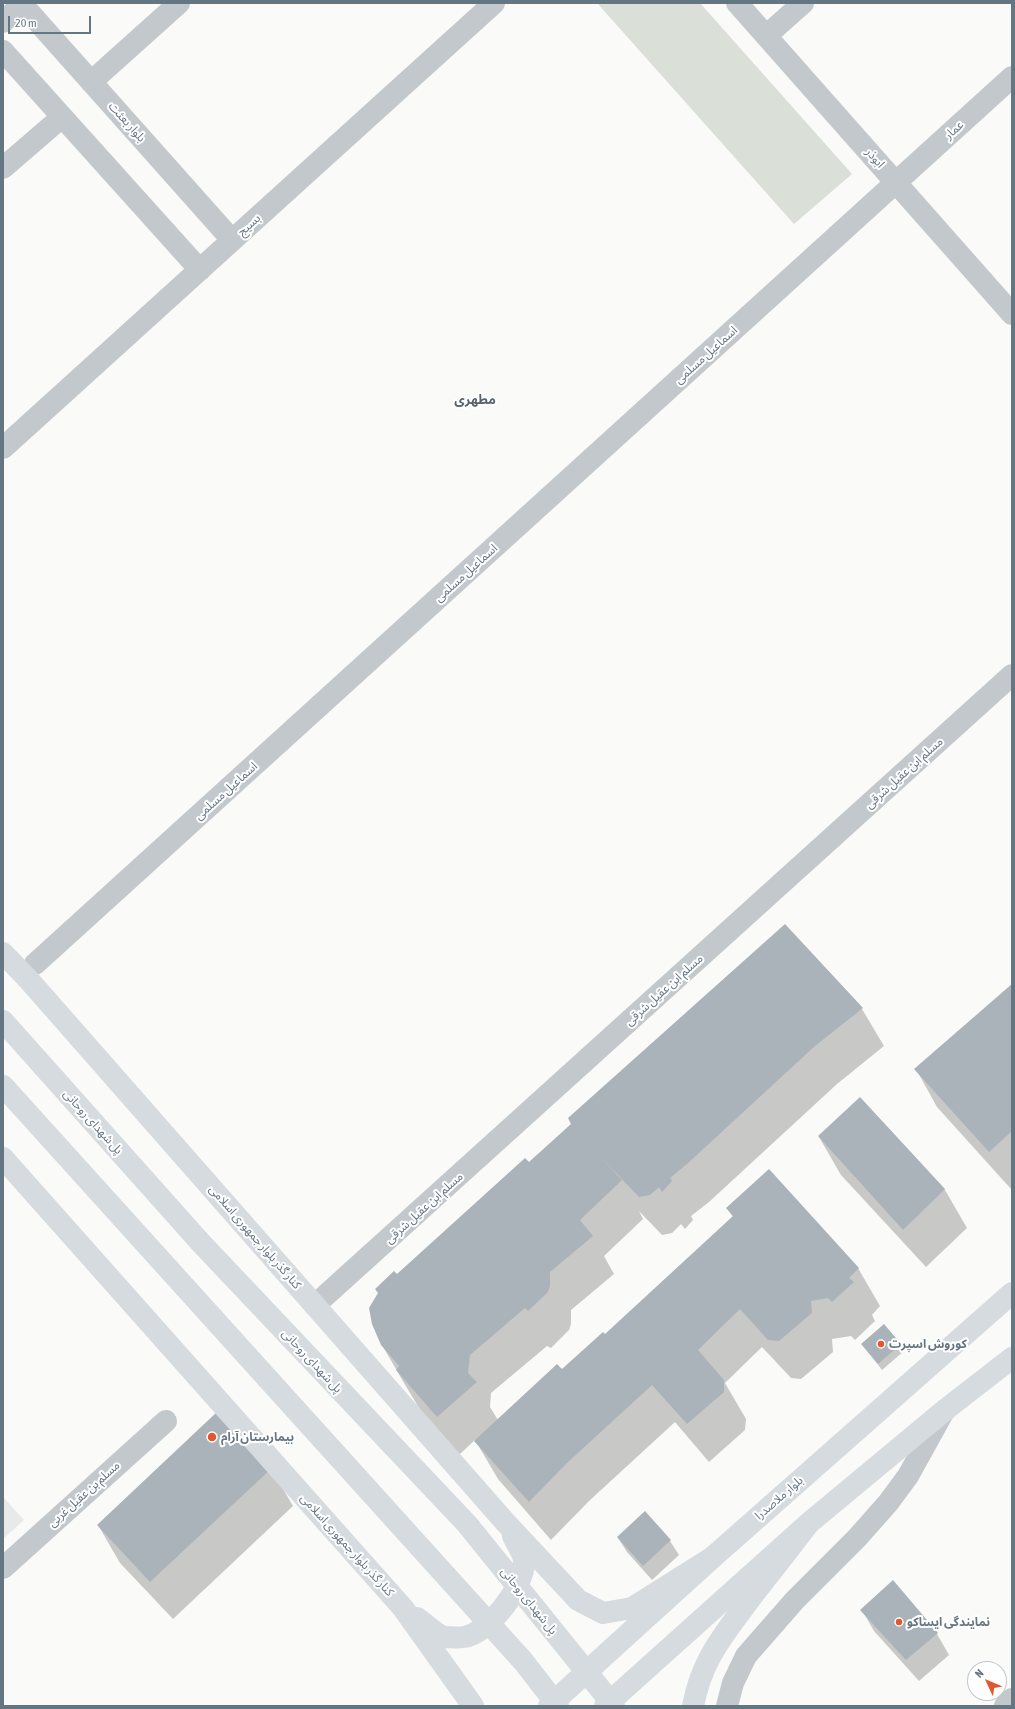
<!DOCTYPE html>
<html>
<head>
<meta charset="utf-8">
<style>
	body { margin:0 }
	#map { position:relative; width:1015px; height:1709px; overflow:hidden; background:#fafaf8; font-family:"Asap Condensed",sans-serif }
	canvas { display:block }
	.frame { position:absolute; inset:0; border:4px solid #657683; pointer-events:none }
	.north { position:absolute; left:967px; top:1661px; width:40px; height:40px; box-sizing:border-box; background:#fff; border:1px solid #c1c8cd; border-radius:50%; rotate:314deg; font-size:11px; font-weight:700; line-height:16px; text-align:center; color:#657683 }
	.north::after { content:''; display:block; margin:auto; width:14px; height:18px; background:#e4572e; clip-path:polygon(50% 0,100% 100%,50% 72%,0 100%) }
	.scale { position:absolute; left:8px; top:16px; width:83px; height:18px; box-sizing:border-box; border:2px solid #657683; border-top:0; padding-left:5px; font-size:12px; line-height:14px; white-space:nowrap; color:#657683; -webkit-text-stroke:3px #fff; paint-order:stroke }
</style>
</head>
<body>
<div id="map">
<canvas width="1015" height="1709"></canvas>
<div class="frame"></div>
<div class="north">N</div>
<div class="scale">20 m</div>
</div>
<script>
const context = document.querySelector('canvas').getContext('2d');
context.lineJoin = 'round';
function fill(path, color) { context.fillStyle = color; context.fill(path, 'evenodd'); }
function trace(path, color, width, dash) { context.strokeStyle = color; context.lineWidth = width; context.lineCap = dash ? 'butt' : 'round'; context.setLineDash(dash || []); context.stroke(path); }
function write(font, color, halo, rows, align = 'center') {
  context.font = font + ' "Asap Condensed","Noto Sans Arabic",sans-serif'; context.lineWidth = 4; context.setLineDash([]); context.textBaseline = 'middle'; context.strokeStyle = halo; context.fillStyle = color; for (const [text, x, y, turn = 0] of rows) {
    context.save(); context.translate(x, y); context.rotate((+turn || 0) * Math.PI / 180); context.textAlign = isNaN(turn) ? turn : align; if (halo) context.strokeText(text, 0, 0); context.fillText(text, 0, 0); context.restore();
  }
}
const built = new Path2D(`
	M 3,1497 L 24,1520 L 3,1539 Z`);
const green = new Path2D(`
	M 597,3 L 700,3 L 852,174 L 794,224 Z`);
const shadow = new Path2D(`
	M 1012,984 L 1012,1189 L 1011,1189 L 937,1107 L 916,1069 Z
	M 862,1009 L 884,1046 L 837,1084 L 709,1202 L 691,1216 L 693,1220 L 685,1229 L 681,1224 L 672,1233 L 662,1235 L 639,1211 L 643,1219 L 604,1256 L 614,1274 L 571,1310 L 571,1324 L 569,1330 L 551,1348 L 547,1346 L 491,1393 L 490,1407 L 498,1420 L 562,1371 L 605,1335 L 733,1217 L 727,1208 L 858,1268 L 880,1306 L 872,1315 L 875,1321 L 855,1340 L 851,1336 L 832,1339 L 833,1352 L 801,1379 L 791,1378 L 762,1347 L 725,1383 L 746,1419 L 745,1430 L 709,1462 L 675,1422 L 589,1501 L 551,1540 L 498,1479 L 475,1440 L 459,1455 L 419,1408 L 404,1383 L 382,1345 L 397,1276 L 529,1163 Z
	M 860,1098 L 945,1190 L 967,1228 L 926,1267 L 841,1175 L 819,1137 Z
	M 862,1344 L 900,1345 L 904,1351 L 882,1370 Z
	M 271,1468 L 293,1506 L 173,1619 L 120,1563 L 98,1525 Z
	M 618,1538 L 670,1541 L 679,1555 L 652,1580 L 627,1552 Z
	M 862,1610 L 937,1634 L 949,1655 L 919,1681 L 874,1631 Z`);
const building = new Path2D(`
	M 785,924 L 863,1008 L 815,1046 L 687,1164 L 670,1178 L 672,1181 L 662,1192 L 659,1187 L 650,1195 L 639,1197 L 599,1155 L 622,1180 L 580,1220 L 593,1236 L 550,1272 L 550,1286 L 548,1292 L 528,1311 L 525,1308 L 470,1355 L 468,1373 L 477,1382 L 437,1417 L 396,1370 L 399,1366 L 381,1345 L 372,1324 L 369,1308 L 378,1293 L 375,1289 L 394,1271 L 397,1274 L 525,1158 L 529,1162 L 571,1124 L 568,1118 Z
	M 1012,984 L 1012,1131 L 989,1152 L 914,1069 Z
	M 860,1097 L 945,1189 L 903,1230 L 818,1136 Z
	M 769,1169 L 859,1268 L 849,1278 L 854,1282 L 832,1302 L 828,1298 L 811,1301 L 812,1313 L 779,1341 L 768,1340 L 740,1309 L 698,1350 L 724,1380 L 724,1392 L 687,1424 L 652,1385 L 567,1463 L 529,1502 L 474,1441 L 557,1364 L 562,1369 L 603,1332 L 605,1334 L 733,1216 L 726,1208 Z
	M 884,1324 L 901,1344 L 878,1364 L 861,1344 Z
	M 218,1411 L 272,1468 L 150,1582 L 97,1525 Z
	M 645,1511 L 671,1540 L 643,1566 L 617,1537 Z
	M 893,1580 L 938,1633 L 906,1660 L 860,1610 Z`);
const street = new Path2D(`
	M 21,3 L 232,240
	M 737,3 L 1012,314
	M 3,22 L 22,4
	M 766,36 L 803,3
	M 3,51 L 200,270
	M 91,82 L 179,3
	M 3,168 L 62,117
	M 3,448 L 494,3
	M 35,964 L 1012,77
	M 315,1305 L 1012,675
	M 3,1568 L 166,1421
	M 727,1706 L 733,1683 L 746,1656 L 795,1600 L 857,1538 L 888,1503 L 908,1476 L 944,1411
	M 1005,1706 L 1012,1699`);
const secondary = new Path2D(`
	M 549,1706 L 713,1557 L 1012,1293
	M 605,1706 L 809,1523 L 945,1410 L 1012,1358`);
const primary = new Path2D(`
	M 3,953 L 28,979 L 506,1523 L 578,1600 L 603,1613 L 632,1608 L 713,1557
	M 3,1021 L 201,1243 L 467,1524 L 614,1706
	M 3,1086 L 523,1661 L 558,1706
	M 3,1158 L 403,1608 L 473,1706
	M 417,1618 C 424,1623 438,1636 445,1637 C 451,1637 458,1638 464,1637 C 489,1633 525,1586 524,1561 C 524,1554 516,1543 513,1536
	M 693,1706 C 702,1658 725,1633 753,1595 C 772,1571 791,1547 809,1523`);
const markers = [
	[881,1344,4,"#e4572e"],
	[212,1437,5,"#e4572e"],
	[899,1622,4,"#e4572e"]
];
const streetNames = [
	["بلوار بعثت",127,122,48],
	["عمار",954,130,-42],
	["ابوذر",875,158,49],
	["بسیج",249,225,-42],
	["اسماعیل مسلمی",706,355,-42],
	["اسماعیل مسلمی",466,573,-42],
	["مسلم ابن عقیل شرقی",904,773,-42],
	["اسماعیل مسلمی",226,791,-42],
	["مسلم ابن عقیل شرقی",664,990,-42],
	["پل شهدای روحانی",93,1122,48],
	["مسلم ابن عقیل شرقی",424,1208,-42],
	["کنار گذر بلوار جمهوری اسلامی",255,1237,49],
	["پل شهدای روحانی",312,1361,47],
	["مسلم بن عقیل غربی",84,1494,-42],
	["بلوار ملاصدرا",779,1498,-41],
	["کنار گذر بلوار جمهوری اسلامی",347,1545,48],
	["پل شهدای روحانی",529,1601,51]
];
const poiNames = [
	["کوروش اسپرت",889,1344],
	["بیمارستان آرام",221,1437],
	["نمایندگی ایساکو",907,1622]
];
const neighbourhoodNames = [
	["مطهری",475,400]
];
fill(built, '#e8e9e9');
fill(green, '#dadfd7');
fill(shadow, '#0003');
fill(building, '#aab3b9');
trace(street, '#c3c8cc', 22);
trace(secondary, '#d6dbdf', 22);
trace(primary, '#d6dbdf', 22);
for (const [x, y, r, color] of markers) { const dot = new Path2D(); dot.arc(x, y, r, 0, 2 * Math.PI); context.fillStyle = color; context.fill(dot); trace(dot, '#fff', 1.5); }
write('12px', '#657683', '#fff', streetNames);
write('bold 12px', '#657683', '#fff', poiNames, 'left');
write('bold 13px', '#57646e', '#fff', neighbourhoodNames);
</script>
</body>
</html>
